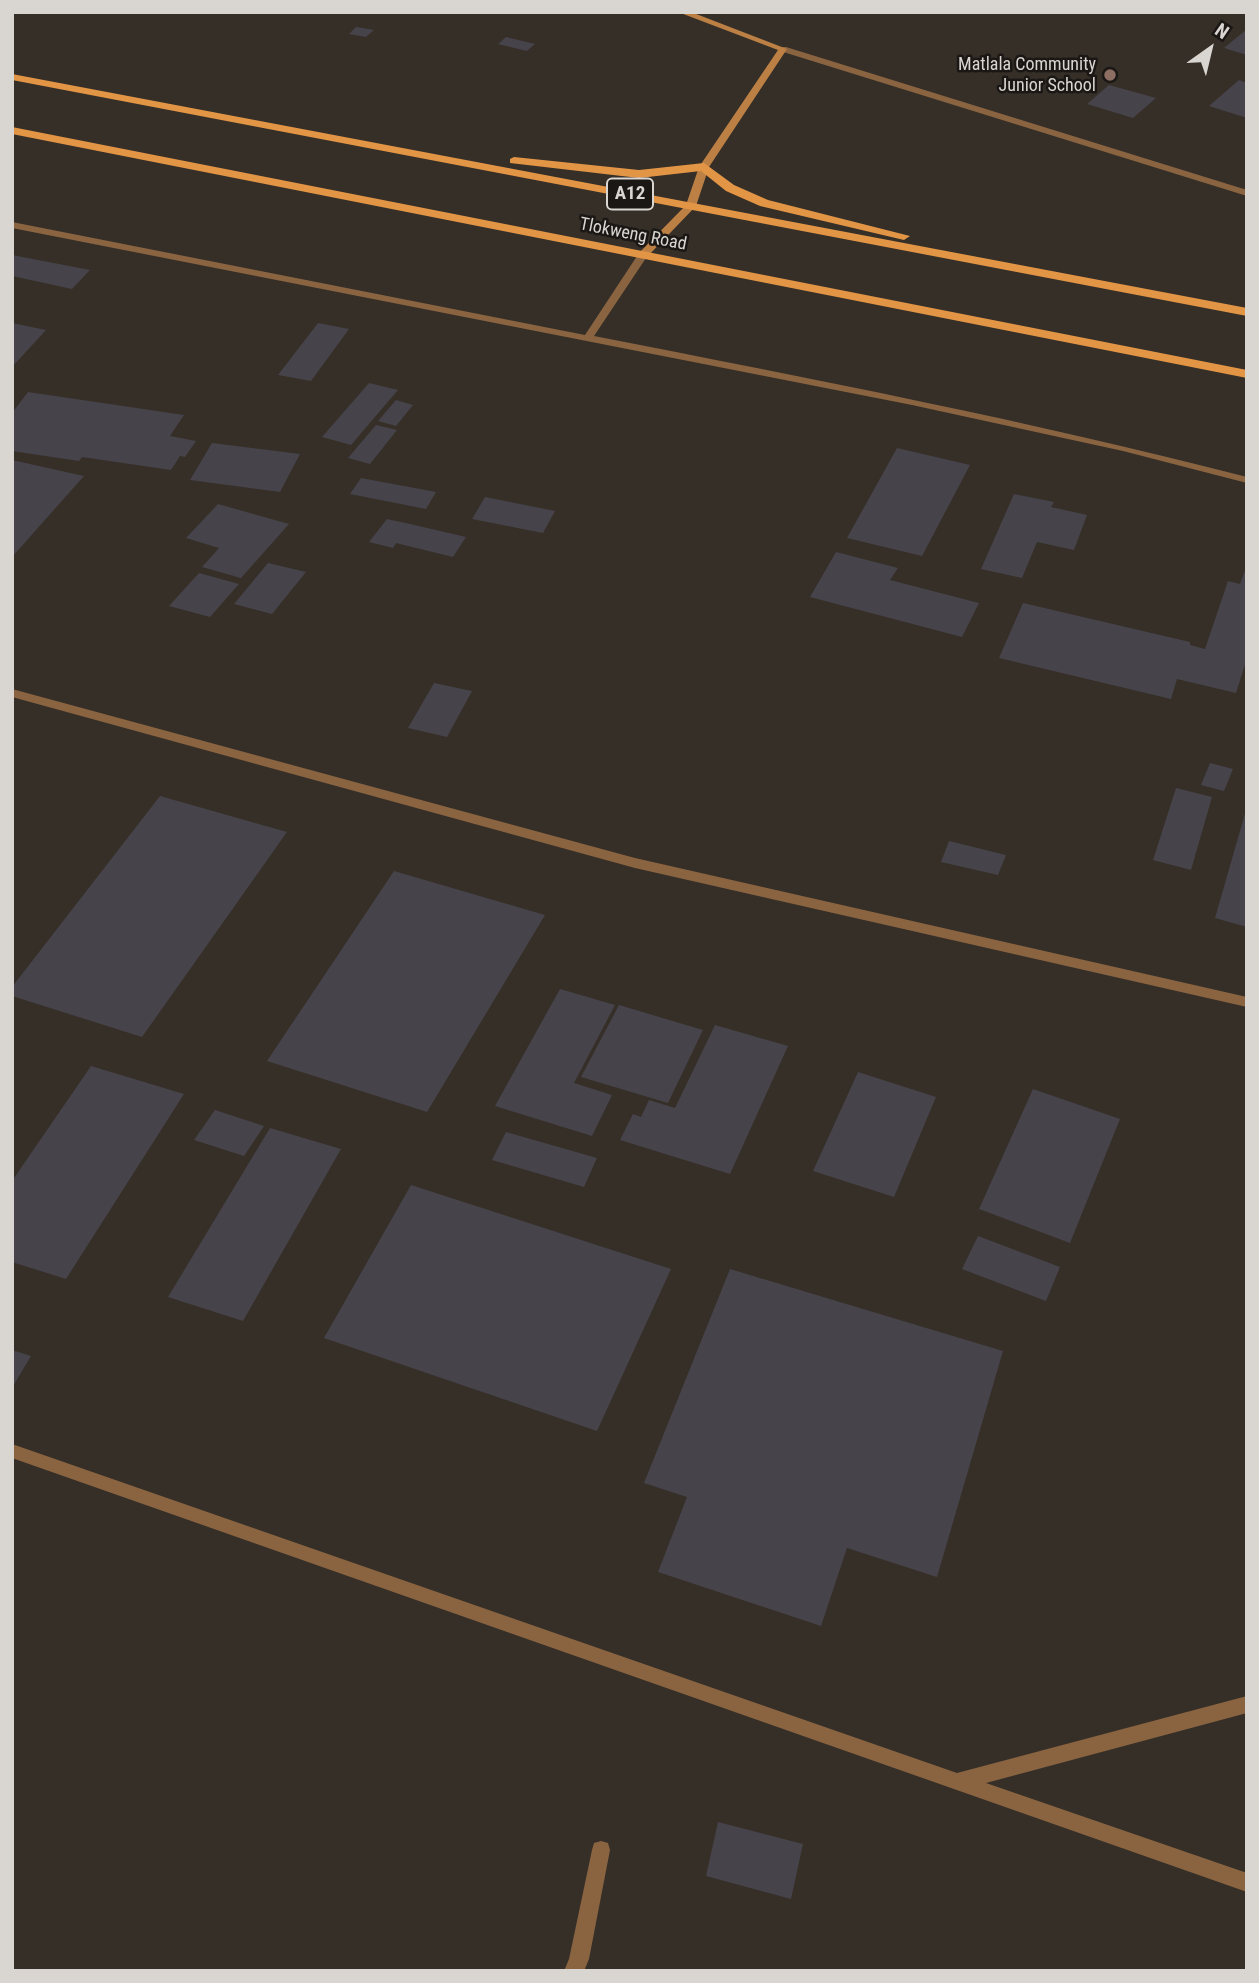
<!DOCTYPE html>
<html>
<head>
<meta charset="utf-8">
<style>
	body { margin:0 }
	#map { position:relative; width:1259px; height:1983px; overflow:hidden; background:#352f28; font-family:"Roboto Condensed",sans-serif }
	canvas { display:block }
	.frame { position:absolute; inset:0; border:14px solid #d9d5d1; pointer-events:none }
	.north { position:absolute; left:1175px; top:14px; width:70px; height:70px; -webkit-text-stroke:5px #1a1714; paint-order:stroke; rotate:34deg; font-size:19px; font-weight:700; line-height:28px; text-align:center; color:#d9d5d1 }
	.north::after { content:''; display:block; margin:auto; width:24px; height:32px; background:#d9d5d1; clip-path:polygon(50% 0,100% 100%,50% 72%,0 100%) }
</style>
</head>
<body>
<div id="map">
<canvas width="1259" height="1983"></canvas>
<div class="frame"></div>
<div class="north">N</div>
</div>
<script>
const context = document.querySelector('canvas').getContext('2d');
context.lineJoin = 'round';
function fill(path, color) { context.fillStyle = color; context.fill(path, 'evenodd'); }
function trace(path, color, width, dash) { context.strokeStyle = color; context.lineWidth = width; context.lineCap = dash ? 'butt' : 'round'; context.setLineDash(dash || []); context.stroke(path); }
function write(font, color, halo, rows, align = 'center') {
  context.font = font + ' "Roboto Condensed",sans-serif'; context.lineWidth = 5; context.setLineDash([]); context.textBaseline = 'middle'; context.strokeStyle = halo; context.fillStyle = color; for (const [text, x, y, turn = 0] of rows) {
    context.save(); context.translate(x, y); context.rotate((+turn || 0) * Math.PI / 180); context.textAlign = isNaN(turn) ? turn : align; if (halo) context.strokeText(text, 0, 0); context.fillText(text, 0, 0); context.restore();
  }
}
const building = new Path2D(`
	M 356,27 L 374,30 L 366,37 L 349,34 Z
	M 1247,29 L 1247,55 L 1224,48 Z
	M 506,37 L 535,44 L 527,51 L 498,44 Z
	M 1239,80 L 1247,83 L 1247,118 L 1209,106 Z
	M 1109,85 L 1156,98 L 1133,118 L 1087,104 Z
	M 12,255 L 90,270 L 72,289 L 12,276 Z
	M 12,323 L 46,330 L 12,367 Z
	M 318,323 L 349,329 L 311,381 L 278,375 Z
	M 369,383 L 398,390 L 351,445 L 322,437 Z
	M 28,392 L 184,415 L 170,436 L 196,441 L 185,457 L 180,456 L 171,470 L 82,457 L 79,461 L 12,451 L 12,413 Z
	M 396,400 L 413,405 L 396,426 L 378,421 Z
	M 376,425 L 397,430 L 370,464 L 348,458 Z
	M 212,443 L 300,454 L 280,492 L 190,480 Z
	M 897,448 L 970,465 L 922,556 L 847,538 Z
	M 12,460 L 84,476 L 12,557 Z
	M 361,478 L 436,492 L 426,509 L 350,494 Z
	M 1014,494 L 1054,502 L 1051,507 L 1087,515 L 1074,550 L 1037,542 L 1022,578 L 981,569 Z
	M 485,497 L 555,511 L 543,533 L 472,519 Z
	M 218,504 L 289,524 L 241,578 L 202,567 L 219,548 L 186,538 Z
	M 387,519 L 410,524 L 466,537 L 453,557 L 396,543 L 393,548 L 369,542 Z
	M 836,552 L 898,568 L 890,580 L 979,603 L 962,637 L 810,597 Z
	M 268,563 L 306,572 L 272,614 L 234,604 Z
	M 1247,565 L 1247,658 L 1236,693 L 1177,679 L 1171,699 L 999,658 L 1023,603 L 1190,642 L 1190,645 L 1205,649 L 1228,581 L 1240,584 Z
	M 199,573 L 239,584 L 210,617 L 169,606 Z
	M 434,683 L 472,691 L 447,737 L 408,728 Z
	M 1210,763 L 1233,769 L 1224,791 L 1201,785 Z
	M 1176,788 L 1212,797 L 1191,870 L 1153,860 Z
	M 160,796 L 287,832 L 142,1037 L 12,996 L 12,987 Z
	M 1246,810 L 1247,811 L 1247,927 L 1215,918 Z
	M 949,841 L 1006,855 L 998,875 L 941,862 Z
	M 394,871 L 545,915 L 427,1112 L 267,1061 Z
	M 560,989 L 615,1005 L 574,1083 L 612,1095 L 592,1136 L 495,1106 Z
	M 619,1005 L 703,1030 L 668,1103 L 581,1077 Z
	M 715,1025 L 788,1046 L 730,1174 L 620,1140 L 633,1114 L 641,1117 L 649,1100 L 675,1108 Z
	M 91,1066 L 184,1094 L 66,1279 L 12,1262 L 12,1181 Z
	M 858,1072 L 936,1097 L 894,1197 L 813,1171 Z
	M 1033,1089 L 1120,1119 L 1070,1243 L 979,1209 Z
	M 215,1110 L 264,1126 L 244,1156 L 194,1140 Z
	M 270,1128 L 341,1149 L 243,1321 L 168,1297 Z
	M 506,1132 L 597,1158 L 584,1187 L 492,1160 Z
	M 411,1185 L 671,1269 L 597,1431 L 324,1338 Z
	M 978,1236 L 1060,1267 L 1046,1301 L 962,1269 Z
	M 730,1269 L 1003,1351 L 937,1577 L 847,1548 L 821,1626 L 658,1572 L 687,1497 L 644,1483 Z
	M 12,1350 L 31,1356 L 12,1388 Z
	M 718,1822 L 803,1844 L 791,1899 L 706,1876 Z`);
const street = new Path2D(`
	M 780,47 L 786,47 L 1247,190 L 1247,196 L 780,51 Z
	M 12,222 L 585,335 L 639,253 L 643,252 L 648,255 L 594,336 C 813,379 1031,421 1247,477 L 1247,483 L 1123,451 L 912,405 L 12,228 Z
	M 12,689 L 635,858 L 1247,997 L 1247,1007 L 635,868 L 12,697 Z
	M 12,1444 L 957,1773 L 1247,1696 L 1247,1713 L 986,1783 L 1247,1873 L 1247,1892 L 12,1458 Z
	M 601,1841 L 608,1843 L 610,1850 L 589,1959 L 584,1971 L 564,1971 L 569,1959 L 592,1850 L 594,1843 Z`);
const secondary = new Path2D(`
	M 678,12 L 691,12 L 787,49 L 709,167 L 696,206 L 647,257 L 643,258 L 638,255 L 639,253 L 686,205 L 699,167 L 778,50 Z`);
const primary = new Path2D(`
	M 12,74 L 1247,308 L 1247,316 L 12,80 Z
	M 12,127 L 1247,370 L 1247,378 L 12,134 Z
	M 514,157 L 639,170 L 704,163 L 734,185 L 768,200 L 910,236 L 904,240 L 760,206 L 726,191 L 701,171 L 639,178 L 510,163 L 510,159 Z`);
const markers = [
	[1110,75,7,"#8d6e63"]
];
const farPoinames = [
	["Matlala Community",1096,65],
	["Junior School",1096,86]
];
const farStreetnames = [
	["Tlokweng Road",633,235,11]
];
const shields = [
	[630,194,46]
];
const shieldNames = [
	["A12",630,194]
];
fill(building, '#47434a');
fill(street, '#8a6441');
fill(secondary, '#bc8045');
fill(primary, '#e39546');
for (const [x, y, r, color] of markers) { const dot = new Path2D(); dot.arc(x, y, r, 0, 2 * Math.PI); context.fillStyle = color; context.fill(dot); trace(dot, '#1a1714', 2.5); }
write('18px', '#d9d5d1', '#1a1714', farPoinames, 'right');
write('18px', '#d9d5d1', '#1a1714', farStreetnames);
for (const [x, y, w] of shields) { const box = new Path2D(); box.roundRect(x - w / 2, y - 15.5, w, 31, 5); context.fillStyle = '#1a1714'; context.fill(box); trace(box, '#d9d5d1', 2); }
write('bold 19px', '#d9d5d1', null, shieldNames);
</script>
</body>
</html>
